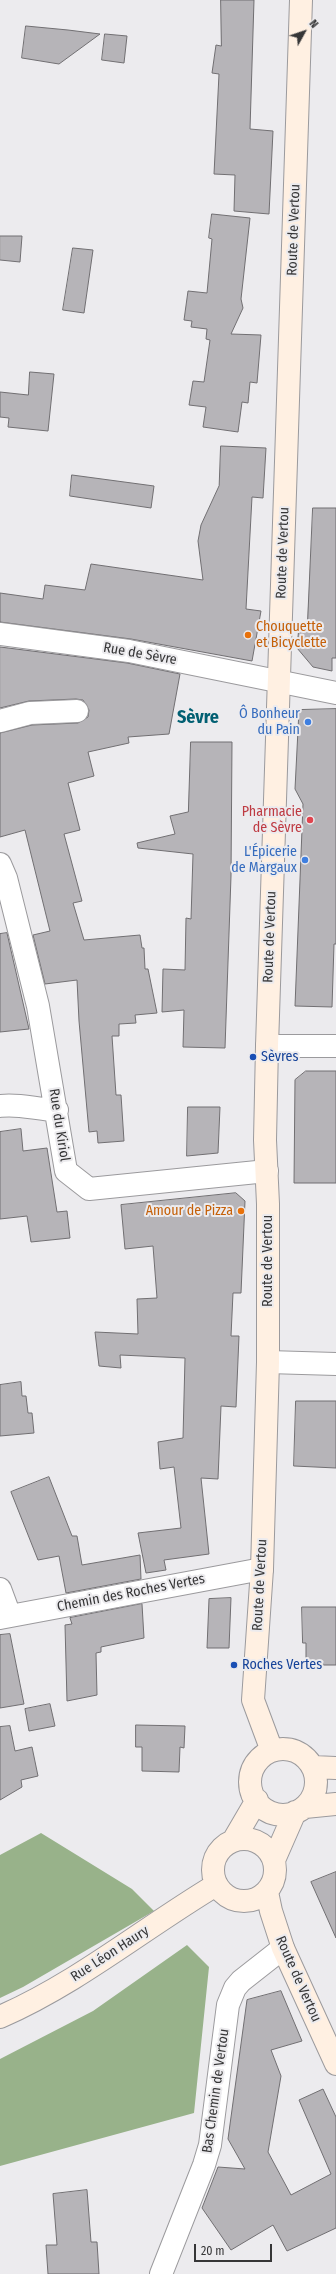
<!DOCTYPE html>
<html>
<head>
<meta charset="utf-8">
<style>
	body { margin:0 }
	#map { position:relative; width:336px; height:2274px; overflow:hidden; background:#ecebee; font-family:"Fira Sans Condensed",sans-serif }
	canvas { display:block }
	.north { position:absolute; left:284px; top:12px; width:40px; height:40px; -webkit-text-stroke:3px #ecebee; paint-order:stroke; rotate:50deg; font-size:11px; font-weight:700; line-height:16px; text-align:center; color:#363637 }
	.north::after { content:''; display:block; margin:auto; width:14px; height:18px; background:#363637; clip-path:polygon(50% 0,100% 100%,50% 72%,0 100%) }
	.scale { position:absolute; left:194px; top:2244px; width:78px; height:18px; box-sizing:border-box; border:2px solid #363637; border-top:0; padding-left:5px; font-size:12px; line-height:14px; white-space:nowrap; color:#363637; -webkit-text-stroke:3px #ecebee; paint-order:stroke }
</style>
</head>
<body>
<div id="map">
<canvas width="336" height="2274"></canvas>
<div class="north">N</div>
<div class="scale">20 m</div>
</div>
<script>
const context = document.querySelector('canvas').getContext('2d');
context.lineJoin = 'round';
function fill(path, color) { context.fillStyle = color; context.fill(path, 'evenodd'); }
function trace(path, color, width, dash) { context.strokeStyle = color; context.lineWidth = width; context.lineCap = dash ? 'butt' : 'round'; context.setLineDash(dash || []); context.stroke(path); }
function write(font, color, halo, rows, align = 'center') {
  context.font = font + ' "Fira Sans Condensed",sans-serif'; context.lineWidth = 4; context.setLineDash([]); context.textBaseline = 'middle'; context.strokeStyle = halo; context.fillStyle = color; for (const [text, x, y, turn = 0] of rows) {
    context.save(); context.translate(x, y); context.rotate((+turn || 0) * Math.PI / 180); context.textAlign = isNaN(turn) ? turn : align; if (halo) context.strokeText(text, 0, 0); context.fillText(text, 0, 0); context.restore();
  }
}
const forest = new Path2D(`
	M 41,1833 L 132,1889 L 154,1911 L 23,1987 L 0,1998 L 0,1855 Z
	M 187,1945 L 209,1967 L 194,2113 L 0,2166 L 0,2059 L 93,2011 Z`);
const building = new Path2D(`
	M 221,0 L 254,0 L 250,129 L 273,131 L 269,214 L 234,211 L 235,175 L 214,174 L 219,74 L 212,73 L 216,45 L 221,46 Z
	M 26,26 L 68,30 L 100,34 L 59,64 L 22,58 Z
	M 105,34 L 127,36 L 124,63 L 102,60 Z
	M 212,214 L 250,218 L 241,299 L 243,308 L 231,334 L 261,335 L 257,383 L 250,382 L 248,403 L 242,402 L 238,432 L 203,427 L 206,407 L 189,405 L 193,381 L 204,382 L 210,340 L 206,339 L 207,329 L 191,327 L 192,321 L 184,320 L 188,291 L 207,293 L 212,239 L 209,238 Z
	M 0,236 L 22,236 L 20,262 L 0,260 Z
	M 73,248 L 93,250 L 84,313 L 63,310 Z
	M 30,372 L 54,374 L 48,431 L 8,427 L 9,418 L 0,417 L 0,392 L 28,395 Z
	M 221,446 L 266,448 L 263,498 L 252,497 L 246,609 L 261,611 L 252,661 L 131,639 L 0,622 L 0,593 L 43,599 L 45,585 L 85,590 L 91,564 L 203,580 L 198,541 L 201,525 L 219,486 Z
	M 72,475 L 154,486 L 151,508 L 70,496 Z
	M 313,508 L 336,508 L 336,658 L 332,658 L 332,671 L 313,667 L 297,648 L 299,626 L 307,626 Z
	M 0,647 L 127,663 L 180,674 L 169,734 L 128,737 L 129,743 L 88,752 L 94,776 L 68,783 L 80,830 L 64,834 L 82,901 L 73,903 L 84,940 L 140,935 L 142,948 L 144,948 L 145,969 L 148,969 L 157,1013 L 135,1015 L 136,1023 L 119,1024 L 119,1036 L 112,1036 L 116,1095 L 121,1095 L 124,1141 L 98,1143 L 97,1131 L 89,1132 L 79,1021 L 77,980 L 45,984 L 33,935 L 50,931 L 25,830 L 0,837 L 0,733 L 32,725 L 78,723 L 88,717 L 89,710 L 83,700 L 76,699 L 29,701 L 0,708 Z
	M 336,709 L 336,944 L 334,944 L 332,1007 L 295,1006 L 303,804 L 295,789 L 299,710 Z
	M 191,742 L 232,742 L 231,876 L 225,1048 L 183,1047 L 184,1010 L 162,1012 L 163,969 L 185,970 L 186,918 L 191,919 L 193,854 L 138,848 L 137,843 L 175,834 L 170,816 L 188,812 Z
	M 7,933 L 29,1029 L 0,1032 L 0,934 Z
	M 306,1071 L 336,1071 L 336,1183 L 294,1183 L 295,1080 Z
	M 188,1107 L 220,1107 L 218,1153 L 187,1156 Z
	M 21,1129 L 23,1151 L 47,1148 L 57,1212 L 67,1211 L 70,1238 L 31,1242 L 27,1216 L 0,1219 L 0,1132 Z
	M 236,1193 L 245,1201 L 241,1293 L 233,1293 L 231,1336 L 239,1336 L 236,1407 L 221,1406 L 218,1479 L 201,1478 L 209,1554 L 164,1560 L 166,1570 L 146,1573 L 138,1533 L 181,1528 L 174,1467 L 160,1469 L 158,1442 L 183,1438 L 185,1358 L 120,1355 L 121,1368 L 99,1366 L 95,1332 L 138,1334 L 137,1299 L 157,1298 L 153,1246 L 125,1249 L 121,1205 Z
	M 21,1382 L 22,1396 L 26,1396 L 28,1413 L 32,1413 L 34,1433 L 0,1436 L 0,1385 Z
	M 296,1401 L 336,1401 L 336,1468 L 294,1466 Z
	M 49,1477 L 72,1536 L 77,1536 L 82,1565 L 140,1555 L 141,1579 L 66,1593 L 59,1556 L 38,1560 L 11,1492 Z
	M 231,1598 L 229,1648 L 207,1648 L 209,1599 Z
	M 142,1604 L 144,1638 L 101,1647 L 101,1652 L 96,1653 L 97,1695 L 67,1701 L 65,1625 L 72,1624 L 70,1618 Z
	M 302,1607 L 336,1607 L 336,1665 L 306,1665 L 306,1643 L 303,1643 Z
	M 10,1634 L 24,1704 L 0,1708 L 0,1635 Z
	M 50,1704 L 55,1726 L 29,1731 L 25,1709 Z
	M 136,1725 L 185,1726 L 184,1748 L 180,1747 L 179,1772 L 142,1771 L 142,1747 L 136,1747 Z
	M 10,1726 L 15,1751 L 32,1747 L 38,1776 L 21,1780 L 22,1787 L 0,1800 L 0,1727 Z
	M 336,1872 L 336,1938 L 311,1882 Z
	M 281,1991 L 302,2041 L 271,2050 L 281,2076 L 268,2152 L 291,2195 L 331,2174 L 299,2100 L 323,2089 L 336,2117 L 336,2228 L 287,2251 L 273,2225 L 231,2250 L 202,2208 L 218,2167 L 245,2169 L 228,2139 L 247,2000 Z
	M 87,2190 L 91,2242 L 97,2242 L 99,2274 L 48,2274 L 46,2245 L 57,2245 L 53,2194 Z`);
const street = new Path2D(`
	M 0,634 L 129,651 L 336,693
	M 0,721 L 30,713 L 77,711
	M 0,864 L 6,878 L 38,1006 L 66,1171 L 89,1189 L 267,1171
	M 267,1046 L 336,1046
	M 0,1106 C 19,1103 38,1110 57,1110
	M 268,1362 L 336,1364
	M 0,1589 L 10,1616
	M 0,1618 L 262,1569
	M 161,2274 L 204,2165 L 210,2145 L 228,2005 L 235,1988 L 241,1981 L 283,1948`);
const secondary = new Path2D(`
	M250 1782a33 33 0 1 1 66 0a33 33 0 1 1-66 0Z
	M 272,1751 L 253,1700 L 262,1569 L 268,1362 L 268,1204 L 265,1140 L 267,1046 L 301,0
	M 313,1767 L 336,1768
	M 305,1807 L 336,1804
	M213 1870a31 31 0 1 1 62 0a31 31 0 1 1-62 0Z
	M 233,1841 L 257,1800
	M 274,1860 L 295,1812
	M 267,1892 L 271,1911 L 283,1948 L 336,2064
	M 0,2017 C 78,1983 144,1928 216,1885`);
const markers = [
	[248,635,4,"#e8710a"],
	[308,722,4,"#3f7fe0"],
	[310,820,4,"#e0444e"],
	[305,860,4,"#3f7fe0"],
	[253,1057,4,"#1a4fb4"],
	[241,1211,4,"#e8710a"],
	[234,1665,4,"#1a4fb4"]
];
const streetNames = [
	["Route de Vertou",294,230,-88],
	["Route de Vertou",283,553,-88],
	["Rue de Sèvre",140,654,10],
	["Route de Vertou",270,937,-88],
	["Rue du Kiriol",59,1125,81],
	["Route de Vertou",268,1261,-90],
	["Route de Vertou",260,1585,-87],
	["Chemin des Roches Vertes",131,1593,-11],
	["Rue Léon Haury",110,1954,-33],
	["Route de Vertou",298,1979,66],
	["Bas Chemin de Vertou",216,2091,-82]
];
const foodNames = [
	["Chouquette",256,627],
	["et Bicyclette",256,643],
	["Amour de Pizza",233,1211,"right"]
];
const shopNames = [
	["Ô Bonheur",300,714],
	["du Pain",300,730],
	["L'Épicerie",297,852],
	["de Margaux",297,868]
];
const healthNames = [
	["Pharmacie",302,812],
	["de Sèvre",302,828]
];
const transitNames = [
	["Sèvres",261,1057],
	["Roches Vertes",242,1665]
];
const districtNames = [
	["Sèvre",198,718]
];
fill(forest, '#98b28a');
fill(building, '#b6b4b8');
trace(building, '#716f72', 1);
trace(street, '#9b9a9d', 24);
trace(secondary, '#9b9a9d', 24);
trace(street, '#fff', 22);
trace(secondary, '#fff0e2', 22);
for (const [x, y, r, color] of markers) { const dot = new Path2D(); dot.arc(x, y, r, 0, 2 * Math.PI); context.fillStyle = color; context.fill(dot); trace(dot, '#ecebee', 1.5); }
write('14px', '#363637', '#ecebee', streetNames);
write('14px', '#c56008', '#ecebee', foodNames, 'left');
write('14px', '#366cbe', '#ecebee', shopNames, 'right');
write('14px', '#be3a42', '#ecebee', healthNames, 'right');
write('14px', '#164399', '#ecebee', transitNames, 'left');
write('bold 18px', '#015f72', '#ecebee', districtNames);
</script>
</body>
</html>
